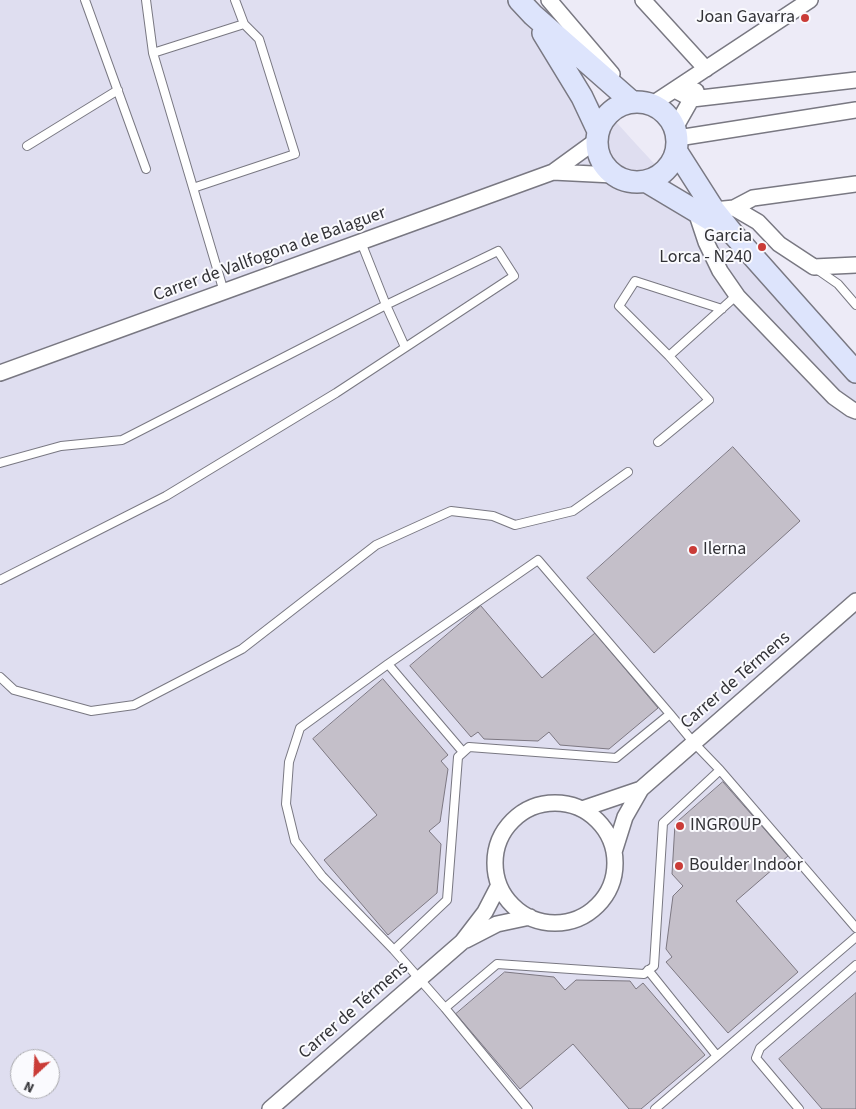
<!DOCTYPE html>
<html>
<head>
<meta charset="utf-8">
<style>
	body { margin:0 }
	#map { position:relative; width:856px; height:1109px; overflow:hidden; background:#edebf7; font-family:"Source Sans 3",sans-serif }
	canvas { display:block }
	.north { position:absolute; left:10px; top:1049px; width:50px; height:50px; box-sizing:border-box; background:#fafafe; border:1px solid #aaaaae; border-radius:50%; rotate:205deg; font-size:14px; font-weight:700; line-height:20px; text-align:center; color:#323236 }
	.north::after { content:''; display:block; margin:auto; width:18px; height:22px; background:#ca3c38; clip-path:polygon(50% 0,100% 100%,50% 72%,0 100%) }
</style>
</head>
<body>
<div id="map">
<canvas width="856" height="1109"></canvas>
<div class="north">N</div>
</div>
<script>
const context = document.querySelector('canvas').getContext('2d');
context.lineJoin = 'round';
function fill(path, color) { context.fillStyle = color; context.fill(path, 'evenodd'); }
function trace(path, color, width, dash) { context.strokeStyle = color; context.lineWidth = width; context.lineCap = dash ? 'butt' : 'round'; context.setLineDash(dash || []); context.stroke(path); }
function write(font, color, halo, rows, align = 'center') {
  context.font = font + ' "Source Sans 3",sans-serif'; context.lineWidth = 4; context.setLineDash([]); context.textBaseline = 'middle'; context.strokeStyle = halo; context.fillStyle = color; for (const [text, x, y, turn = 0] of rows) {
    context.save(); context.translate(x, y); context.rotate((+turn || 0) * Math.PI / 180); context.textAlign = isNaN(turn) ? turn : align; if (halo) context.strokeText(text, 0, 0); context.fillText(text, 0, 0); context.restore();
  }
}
const built = new Path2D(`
	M 0,0 L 506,0 L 636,144 L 856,381 L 856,1109 L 0,1109 ZM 20,1059 L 50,1059 L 50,1089 L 20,1089 Z`);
const building = new Path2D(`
	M 733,447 L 800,521 L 654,653 L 587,578 Z
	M 481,606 L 542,678 L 595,633 L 658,708 L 609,749 L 560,745 L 549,732 L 538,741 L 484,739 L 478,732 L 471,737 L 410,666 Z
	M 383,679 L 448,755 L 441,761 L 448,769 L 440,822 L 429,831 L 441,844 L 437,893 L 388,935 L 324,860 L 377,815 L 313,739 Z
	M 723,782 L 788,856 L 736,901 L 798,972 L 728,1033 L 666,962 L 672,957 L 666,949 L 673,896 L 683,886 L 672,874 L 675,824 Z
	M 505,972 L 554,977 L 565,990 L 576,980 L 630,981 L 636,989 L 643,983 L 705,1055 L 641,1109 L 629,1109 L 573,1044 L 520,1089 L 456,1014 Z
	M 856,993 L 856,1109 L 822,1109 L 779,1059 Z`);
const lane = new Path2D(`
	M 85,0 L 146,169
	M 146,0 L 153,53 L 224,292
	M 153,53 L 244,24 L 235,0
	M 27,146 L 118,90
	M 193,188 L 295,154 L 259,39 L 244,24
	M 361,242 L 386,305 L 405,347
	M 815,268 L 838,284 L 856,305
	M 669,356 L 619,306 L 635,281 L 722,309
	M 658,442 L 709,400 L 669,356 L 737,295
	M 0,463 L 61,446 L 122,440 L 386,305 L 498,251 L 514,276 L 336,393 L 166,496 L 0,580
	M 388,664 L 463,752
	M 0,677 L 14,690 L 91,711 L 134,705 L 242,649 L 376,545 L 451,511 L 493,516 L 515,525 L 573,511 L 628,472
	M 670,714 L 694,743 L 720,770 L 663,823 L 654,966 L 644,974 L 497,964 L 445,1008 L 394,950 L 447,900 L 458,757 L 469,747 L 616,758 Z
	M 720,770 L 856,928
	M 394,950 L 322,876 L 295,841 L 286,804 L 289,762 L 300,728 L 388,664 L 538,560 L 670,714
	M 648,970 L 717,1056
	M 445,1008 L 528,1109
	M 655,1109 L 856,937
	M 799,1109 L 756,1058 L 760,1048 L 856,965`);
const street = new Path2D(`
	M 549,0 L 612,74
	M 643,0 L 706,69
	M 675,90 L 692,99 L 856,80
	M 651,105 L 810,0
	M 675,128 L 696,91
	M 678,138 L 856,110
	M 553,172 L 613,175
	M 734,208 L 753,198 L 856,184
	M 714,210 L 734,208 L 758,222 L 779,244 L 814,267 L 856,265
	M 696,212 L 706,242 L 720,271 L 738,297 L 834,397 L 851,409 L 856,411
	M 0,373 L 553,172 L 597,140
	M495 863a60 60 0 1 1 120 0a60 60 0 1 1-120 0Z
	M 582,809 L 641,789
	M 614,852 L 625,817 L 641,789 L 856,601
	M 466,940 L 497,924 L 530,917
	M 270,1109 L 462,942 L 485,912 L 499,885`);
const secondary = new Path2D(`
	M 519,0 L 533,15 L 632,102
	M 543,33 L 582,97 L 598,131
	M597 142a40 40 0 1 1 80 0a40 40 0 1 1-80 0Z
	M 677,152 L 714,210 L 734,235 L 856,372
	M 647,182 L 724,228`);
const markers = [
	[805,18,5,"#ca3c38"],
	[762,247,5,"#ca3c38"],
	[693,550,5,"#ca3c38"],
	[680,826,5,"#ca3c38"],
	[679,866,5,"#ca3c38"]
];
const poiNames = [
	["Joan Gavarra",795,18,"right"],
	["Garcia",752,237,"right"],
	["Lorca - N240",752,258,"right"],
	["Ilerna",703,550],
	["INGROUP",690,826],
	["Boulder Indoor",689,866]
];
const streetNames = [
	["Carrer de Vallfogona de Balaguer",270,255,-20],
	["Carrer de Térmens",736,681,-41],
	["Carrer de Térmens",354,1011,-41]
];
fill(built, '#dfdef0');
fill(building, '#c4bfc9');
trace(building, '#7d7882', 1);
trace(lane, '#797882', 10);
trace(street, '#797882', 18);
trace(secondary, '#797882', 24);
trace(lane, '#fff', 8);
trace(street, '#fff', 15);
trace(secondary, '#dde4fc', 21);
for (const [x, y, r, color] of markers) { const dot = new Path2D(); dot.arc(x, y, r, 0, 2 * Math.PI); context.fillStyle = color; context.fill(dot); trace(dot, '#fafafe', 2); }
write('18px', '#323236', '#fafafe', poiNames, 'left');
write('18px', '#323236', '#fafafe', streetNames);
</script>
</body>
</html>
